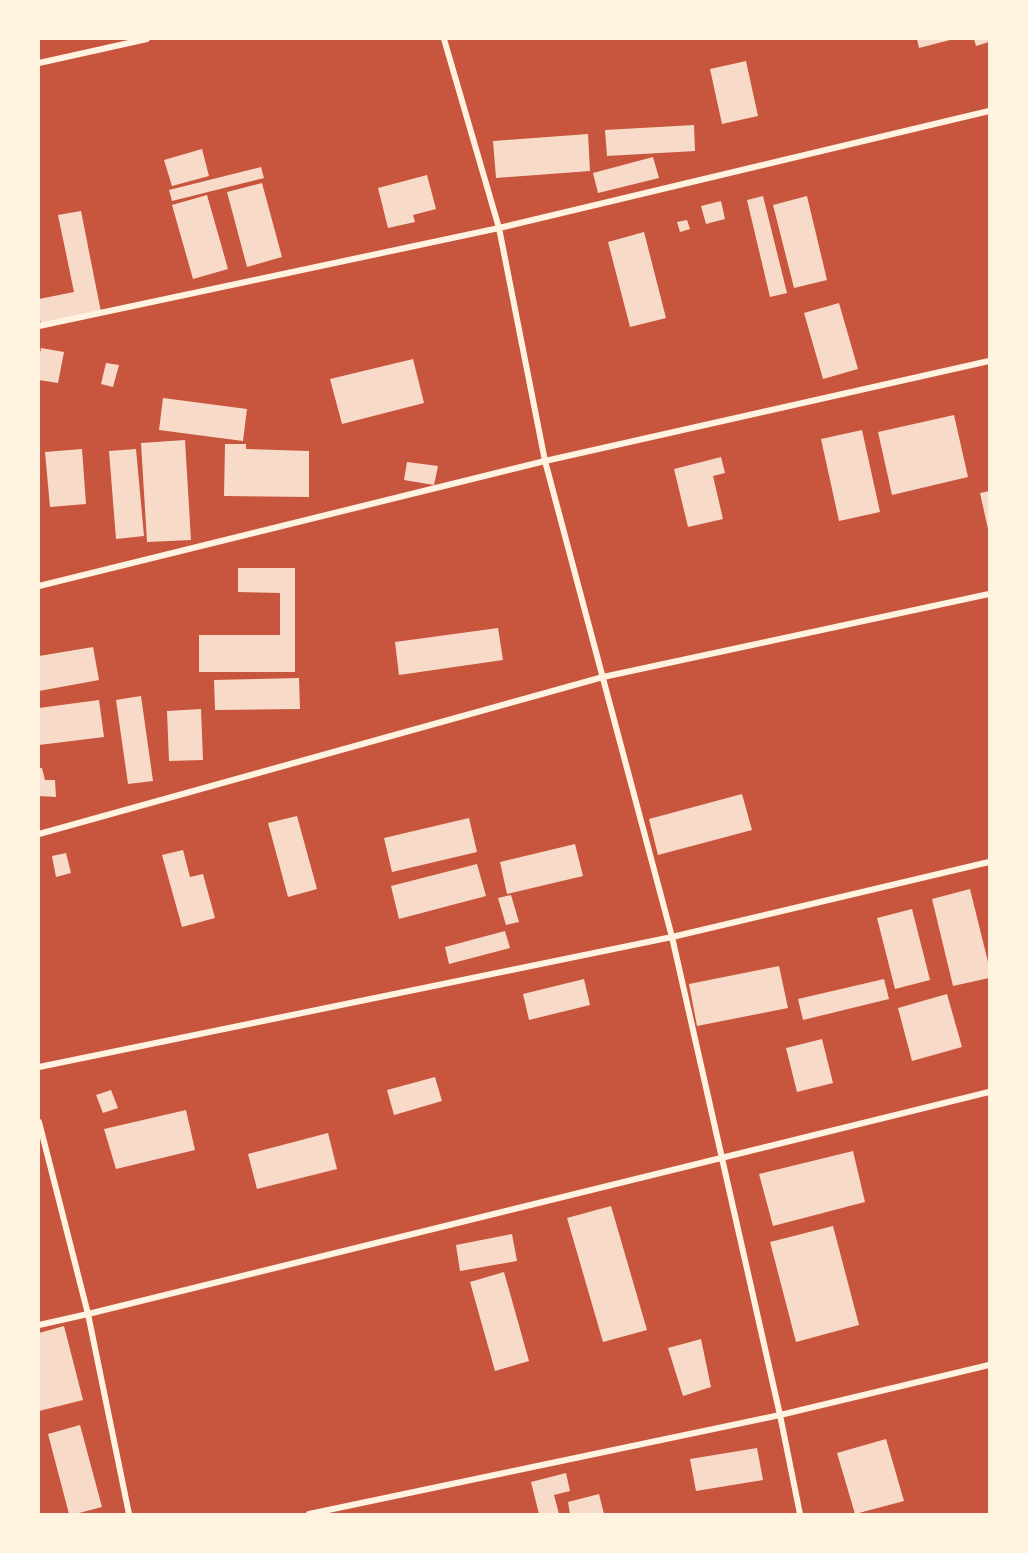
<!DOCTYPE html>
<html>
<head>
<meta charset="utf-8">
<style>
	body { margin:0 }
	#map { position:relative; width:1028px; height:1553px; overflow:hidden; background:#c8553d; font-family:Rubik,sans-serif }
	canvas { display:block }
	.frame { position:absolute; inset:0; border:40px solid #fff3e0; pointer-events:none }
</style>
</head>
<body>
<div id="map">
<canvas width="1028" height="1553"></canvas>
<div class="frame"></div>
</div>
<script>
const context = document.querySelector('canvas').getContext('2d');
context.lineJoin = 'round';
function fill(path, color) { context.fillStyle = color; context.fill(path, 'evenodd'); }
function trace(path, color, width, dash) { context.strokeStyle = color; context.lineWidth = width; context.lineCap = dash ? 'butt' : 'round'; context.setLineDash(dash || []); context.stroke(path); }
const building = new Path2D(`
	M 917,39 L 950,39 L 950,40 L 919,48 Z
	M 974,39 L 989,39 L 989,42 L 976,46 Z
	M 746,61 L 758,116 L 722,124 L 710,69 Z
	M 694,125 L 695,151 L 607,156 L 605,130 Z
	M 588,134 L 590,171 L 496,178 L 493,141 Z
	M 202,149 L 209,176 L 172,186 L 164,160 Z
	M 653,157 L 659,178 L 598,193 L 593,173 Z
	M 261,167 L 264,178 L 172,201 L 169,190 Z
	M 427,175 L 436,209 L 413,215 L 415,222 L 388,228 L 378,188 Z
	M 262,183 L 282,257 L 247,267 L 227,192 Z
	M 207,195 L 228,269 L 193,279 L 172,205 Z
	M 763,196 L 787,293 L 770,297 L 747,200 Z
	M 807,196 L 827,280 L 794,288 L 773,205 Z
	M 721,201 L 725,219 L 706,224 L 701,206 Z
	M 81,211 L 101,312 L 41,325 L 39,313 L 39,299 L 74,292 L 58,215 Z
	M 687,220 L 690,229 L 680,232 L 677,222 Z
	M 644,232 L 666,318 L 630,327 L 608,242 Z
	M 839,303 L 858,369 L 823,379 L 804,313 Z
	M 41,348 L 64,352 L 58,383 L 39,380 L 39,358 Z
	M 413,359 L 424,403 L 342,424 L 330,379 Z
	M 106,363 L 119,365 L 113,387 L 101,384 Z
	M 163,398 L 247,409 L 243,441 L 159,430 Z
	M 954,415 L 968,477 L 892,495 L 878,432 Z
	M 862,430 L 880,512 L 839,521 L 821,439 Z
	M 185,440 L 191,540 L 147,542 L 141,443 Z
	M 225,444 L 246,444 L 246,449 L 309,451 L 309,497 L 224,496 Z
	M 82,449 L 86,504 L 50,507 L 45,452 Z
	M 136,449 L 144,536 L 116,539 L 109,451 Z
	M 721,457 L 725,473 L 713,476 L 723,519 L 688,527 L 674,469 Z
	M 407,462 L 438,466 L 434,485 L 404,480 Z
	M 989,491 L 989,529 L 988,529 L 980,493 Z
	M 238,568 L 295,568 L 295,672 L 199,672 L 199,635 L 280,635 L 280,593 L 238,592 Z
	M 498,628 L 503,660 L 399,675 L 395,642 Z
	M 93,647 L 99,680 L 39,691 L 39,656 Z
	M 299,678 L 300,709 L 215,710 L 214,680 Z
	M 141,696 L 153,781 L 128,784 L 116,700 Z
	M 99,700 L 104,737 L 39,745 L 39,708 Z
	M 201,709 L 203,760 L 169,761 L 167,711 Z
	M 39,768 L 42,768 L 45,780 L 55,780 L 56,797 L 39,796 Z
	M 742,794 L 752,830 L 658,855 L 649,819 Z
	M 297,816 L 317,889 L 288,897 L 268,823 Z
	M 469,818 L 477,852 L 392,872 L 384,838 Z
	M 575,844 L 583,876 L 507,894 L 500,862 Z
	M 183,850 L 190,877 L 203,874 L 215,918 L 182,927 L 162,855 Z
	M 66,853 L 71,873 L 56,877 L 52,856 Z
	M 477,864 L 486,896 L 399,919 L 391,886 Z
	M 970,889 L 989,966 L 989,978 L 953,986 L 932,899 Z
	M 511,895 L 519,922 L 506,925 L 498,898 Z
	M 912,909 L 930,980 L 895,989 L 877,918 Z
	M 505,931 L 510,948 L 449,964 L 445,947 Z
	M 779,966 L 788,1008 L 697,1026 L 689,984 Z
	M 584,979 L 590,1005 L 529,1020 L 523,994 Z
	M 884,979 L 889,999 L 803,1020 L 798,999 Z
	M 947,994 L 962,1047 L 912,1061 L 898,1008 Z
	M 822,1039 L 833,1083 L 797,1092 L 786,1048 Z
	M 435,1077 L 442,1101 L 394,1115 L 387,1090 Z
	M 111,1090 L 118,1108 L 103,1113 L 96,1095 Z
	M 186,1110 L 195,1150 L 116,1169 L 104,1129 Z
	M 328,1133 L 337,1169 L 257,1189 L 248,1154 Z
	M 853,1151 L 865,1202 L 773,1226 L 759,1174 Z
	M 611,1206 L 647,1330 L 603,1342 L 567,1218 Z
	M 833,1226 L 859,1325 L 796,1342 L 770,1242 Z
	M 512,1234 L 517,1261 L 460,1271 L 456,1245 Z
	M 504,1272 L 529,1361 L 495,1371 L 470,1282 Z
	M 64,1326 L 83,1400 L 39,1411 L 39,1333 Z
	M 701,1339 L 711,1387 L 683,1396 L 668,1348 Z
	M 80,1425 L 102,1507 L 75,1514 L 69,1514 L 48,1434 Z
	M 886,1439 L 904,1501 L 855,1514 L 837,1453 Z
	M 757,1448 L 763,1480 L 696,1491 L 690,1459 Z
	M 566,1473 L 570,1491 L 554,1495 L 559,1514 L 539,1514 L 531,1482 Z
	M 599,1494 L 604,1514 L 570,1514 L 568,1502 Z`);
const minor = new Path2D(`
	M 444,39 L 499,228 L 545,461 L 672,937 L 780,1415 L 800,1514
	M 39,63 L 147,39
	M 39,326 L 499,228 L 989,111
	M 39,586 L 545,461 L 989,361
	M 39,834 L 603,677 L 989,594
	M 39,1067 L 672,937 L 989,862
	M 39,1122 L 88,1314 L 39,1325
	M 129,1514 L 88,1314 L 989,1092
	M 309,1514 L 780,1415 L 989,1365`);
fill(building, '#f7dbc8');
trace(minor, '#fff3e0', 6);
</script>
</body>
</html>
